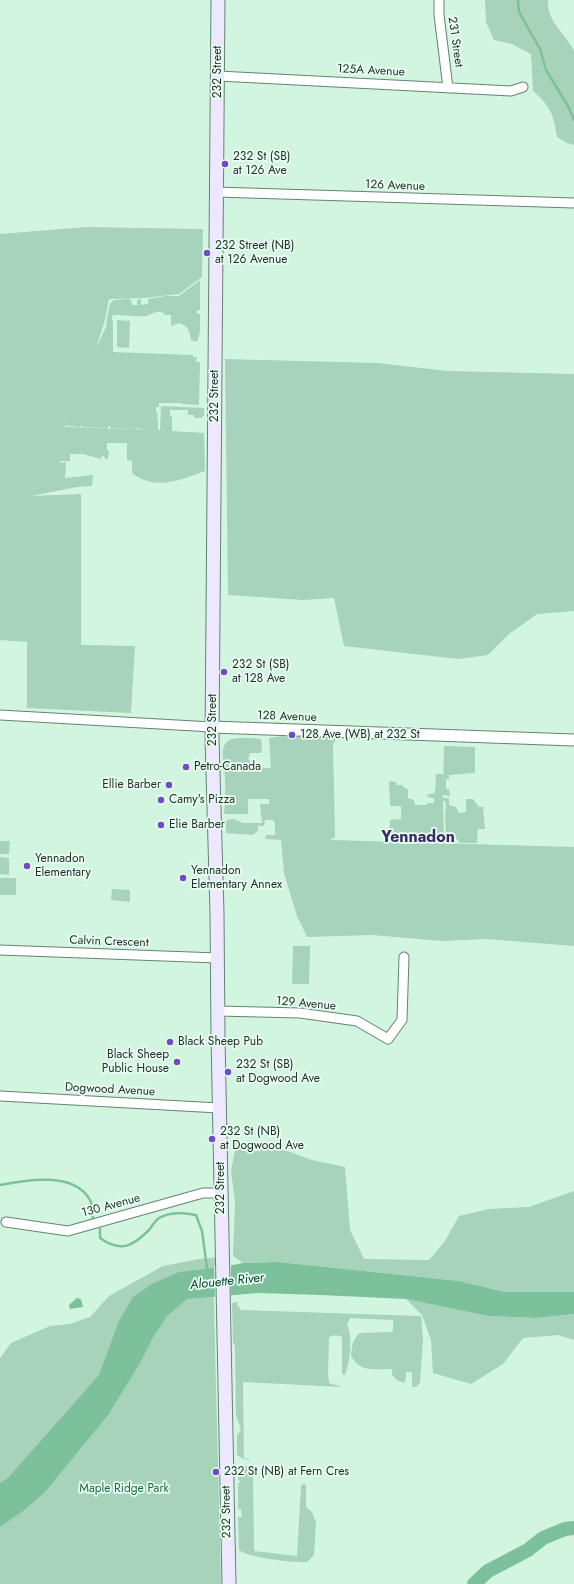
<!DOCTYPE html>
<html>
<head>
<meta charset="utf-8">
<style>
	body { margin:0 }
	canvas { display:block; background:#d2f5e0 }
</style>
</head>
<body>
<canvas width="574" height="1584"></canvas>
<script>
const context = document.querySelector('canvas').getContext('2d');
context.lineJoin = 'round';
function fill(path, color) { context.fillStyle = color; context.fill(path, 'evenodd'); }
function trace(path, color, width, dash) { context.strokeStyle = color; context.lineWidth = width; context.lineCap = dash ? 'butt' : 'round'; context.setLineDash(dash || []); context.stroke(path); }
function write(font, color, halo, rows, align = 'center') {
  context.font = font + ' Jost,sans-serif'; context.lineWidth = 3.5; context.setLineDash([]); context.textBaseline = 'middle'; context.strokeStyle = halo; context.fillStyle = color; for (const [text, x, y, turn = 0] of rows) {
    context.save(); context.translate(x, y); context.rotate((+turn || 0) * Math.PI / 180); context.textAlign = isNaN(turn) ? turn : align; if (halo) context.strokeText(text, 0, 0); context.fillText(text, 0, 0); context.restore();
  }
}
const green = new Path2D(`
	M 485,0 L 548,0 C 546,21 566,34 574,51 L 574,145 L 567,143 L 557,137 C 553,113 551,107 533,91 L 531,54 L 512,44 L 494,40 L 486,22 Z
	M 86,227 L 203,229 L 202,277 L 179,294 L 144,298 L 109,299 L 105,320 L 96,348 L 107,325 L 106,324 L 110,304 L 114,300 L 129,299 L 131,300 L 132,305 L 137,305 L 137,300 L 141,299 L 141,305 L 148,304 L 148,299 L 166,296 L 179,296 L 200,280 L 200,310 L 197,310 L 197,314 L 200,314 L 200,332 L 197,342 L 191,340 C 189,330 189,326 179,323 L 171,326 L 171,315 L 164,315 L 164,313 C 155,310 153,314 146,316 C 141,317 121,315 114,315 L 112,316 L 112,321 L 113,321 L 113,352 L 193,355 L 193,357 L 197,357 L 196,362 L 200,362 L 199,405 L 182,404 L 182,403 L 159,403 L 159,407 L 156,407 L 156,413 L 158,413 L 157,419 L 158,419 L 158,430 L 139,429 L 137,427 L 137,429 L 111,428 L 110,426 L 108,426 L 108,428 L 82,427 L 80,425 L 80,427 L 66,426 L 67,420 L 65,427 L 160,430 L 161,406 L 204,408 L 204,416 L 203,416 L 202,418 L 194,418 L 194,415 L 188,415 L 188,410 L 170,410 L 170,416 L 172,416 L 172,431 L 204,433 L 205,471 C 181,480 155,491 132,473 L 132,461 L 127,460 L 127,443 L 107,443 L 107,450 L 109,450 L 108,459 L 105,459 L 104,456 L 102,456 L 101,459 L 83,454 L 70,454 L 70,461 L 60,461 L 61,463 L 66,462 L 65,478 L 93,475 L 92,486 L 77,487 L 31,496 L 81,494 L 81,645 L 135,646 L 131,713 L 27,708 L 27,642 L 0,640 L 0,234 Z
	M 117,320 L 130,321 L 129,348 L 117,347 Z
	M 225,359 L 377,363 L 448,371 L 574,374 L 574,611 L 537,614 L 509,634 L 488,655 L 458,659 L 344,646 L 334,598 L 303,600 L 228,595 Z
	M 294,735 L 303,738 L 320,735 L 336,736 L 337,738 L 333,744 L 335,837 L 330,840 L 574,847 L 574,946 L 486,939 L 443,941 L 372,935 L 307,937 L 297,916 L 284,873 L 281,840 L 265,839 L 266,835 L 275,835 L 275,823 L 273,820 L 265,820 L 264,826 L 258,826 L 258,831 L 253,835 L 226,833 L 226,820 L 234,819 L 243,823 L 262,823 L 260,804 L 269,804 L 269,799 L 248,799 L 248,814 L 224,814 C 225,802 226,789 225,777 C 224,759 215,737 242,738 C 248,738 255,738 261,739 L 262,746 L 261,753 L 250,753 L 248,760 L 250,760 L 250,763 L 261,763 L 262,768 L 271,768 L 269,738 L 283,736 L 293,737 Z
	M 444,746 L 475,747 L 475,773 L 449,775 L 449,779 L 446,779 L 446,789 L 449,789 L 450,796 L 443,795 L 443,798 L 449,798 L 449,805 L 456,807 L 459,813 L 466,812 L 466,799 L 473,799 L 479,807 L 483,807 L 485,829 L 478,829 L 477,843 L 460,843 L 457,839 L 448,839 L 445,837 C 446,829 446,824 445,817 C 445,811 447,809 445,801 L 443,801 L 444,841 L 389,840 L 390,820 L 401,819 L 401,806 L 390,806 L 389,781 L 396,782 L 397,785 L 403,785 L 403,787 L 406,788 L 408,790 L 408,798 L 414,800 L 415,805 L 427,805 L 427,803 L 434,803 L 434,798 L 427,797 L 428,794 L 435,793 L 436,774 L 443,774 L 443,786 Z
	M 0,841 L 10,841 L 9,854 L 0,854 Z
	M 0,857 L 9,858 L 9,875 L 0,874 Z
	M 0,878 L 16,878 L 16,895 L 0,895 Z
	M 112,889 L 130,890 L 130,902 L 111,900 Z
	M 293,946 L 310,946 L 309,984 L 292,984 Z
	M 236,1146 L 253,1146 L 282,1149 L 312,1160 L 345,1167 L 350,1230 L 364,1259 L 429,1260 L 445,1241 L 459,1216 L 489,1209 L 529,1207 L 574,1191 L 574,1292 L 505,1292 L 459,1281 L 278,1262 L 243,1263 L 233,1256 L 235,1201 L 231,1171 Z
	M 221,1257 L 221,1267 L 213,1268 L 221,1584 L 0,1584 L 0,1358 L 11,1343 L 50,1326 L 70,1324 L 90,1317 L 109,1296 L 163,1266 L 199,1259 Z
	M 406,1299 L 488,1316 L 536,1318 L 574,1314 L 574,1340 L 558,1335 L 523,1338 L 503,1364 L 471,1384 L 433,1373 L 431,1340 L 422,1315 Z
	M 239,1302 L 237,1304 L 241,1310 L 421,1316 L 423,1338 L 420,1383 L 416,1387 L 412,1387 L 412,1372 L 406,1372 L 406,1379 L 404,1383 L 397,1380 L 392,1375 L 392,1369 C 374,1368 362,1374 351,1356 C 352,1346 352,1340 360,1333 L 391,1332 L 393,1330 L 393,1320 L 350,1318 L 347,1325 C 353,1335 350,1364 345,1375 L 342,1374 L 342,1337 L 336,1335 L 329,1337 L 328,1374 L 329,1383 L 342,1387 L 243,1382 L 244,1458 L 251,1459 C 247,1461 241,1458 237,1455 L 237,1435 L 241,1430 L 236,1415 L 235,1346 L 233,1343 L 232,1303 Z
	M 243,1466 L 253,1467 L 254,1551 L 297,1556 L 301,1486 L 303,1484 L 306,1485 L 306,1507 L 312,1512 L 316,1522 L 314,1555 L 307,1562 C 295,1563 248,1558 239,1550 L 238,1517 L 242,1517 L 241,1509 L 238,1509 L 238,1483 L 240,1483 L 240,1481 L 238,1480 L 238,1472 L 239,1468 Z`);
const water = new Path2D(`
	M 278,1262 L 459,1281 L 505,1292 L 574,1292 L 574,1314 L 536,1318 L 488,1316 L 406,1299 L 320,1295 L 258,1293 L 187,1299 L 167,1316 L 152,1339 L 140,1363 L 108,1415 L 45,1492 L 23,1511 L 0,1527 L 0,1483 L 8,1478 L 99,1375 L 119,1321 L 133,1297 L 152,1284 L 179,1272 L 222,1267 L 243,1263 Z
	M 77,1298 L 81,1299 L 83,1307 L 70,1309 L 69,1305 Z`);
const pier = new Path2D(`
	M 231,1263 L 231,1298 L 215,1299 L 214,1266 Z`);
const stream = new Path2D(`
	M 518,0 L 519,12 L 540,49 L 546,70 L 568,106 L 574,120
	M 0,1185 C 26,1180 74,1171 90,1200 C 93,1204 90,1212 93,1218
	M 100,1229 L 100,1238 C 121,1253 133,1246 149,1230 C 152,1226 155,1221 159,1218 C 171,1211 183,1213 196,1215 L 202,1231 L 207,1268`);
const river = new Path2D(`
	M 474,1584 L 488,1571 L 528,1550 L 543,1538 L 565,1529 L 574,1528`);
const minor = new Path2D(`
	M 439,0 L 439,15 L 448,88
	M 218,76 L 511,91 L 523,87
	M 216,192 L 574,203
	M 0,715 L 212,727
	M 0,950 L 218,958
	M 218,1011 L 300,1013 L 357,1021 L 388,1039 L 402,1020 L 404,957
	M 0,1096 L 219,1108
	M 6,1222 L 68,1231 L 203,1193 L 221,1193`);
const tertiary = new Path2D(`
	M 212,727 L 574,740`);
const secondary = new Path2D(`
	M 218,0 L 212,738 L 217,913 L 218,1037 L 229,1584`);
const markers = [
	[225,164,4,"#704bc4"],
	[207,253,4,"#704bc4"],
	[224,672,4,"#704bc4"],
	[292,735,4,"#704bc4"],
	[186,767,4,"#704bc4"],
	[169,785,4,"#704bc4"],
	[161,800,4,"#704bc4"],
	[161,825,4,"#704bc4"],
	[27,866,4,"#704bc4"],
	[183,878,4,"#704bc4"],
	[170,1042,4,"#704bc4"],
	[177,1062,4,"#704bc4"],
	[228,1072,4,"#704bc4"],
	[212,1139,4,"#704bc4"],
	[216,1472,4,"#704bc4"]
];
const streetNames = [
	["231 Street",455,42,82],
	["125A Avenue",371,71,3],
	["232 Street",218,72,-90],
	["126 Avenue",395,186,2],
	["232 Street",215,396,-90],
	["128 Avenue",287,717,2],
	["232 Street",213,720,-90],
	["Calvin Crescent",109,942,2],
	["129 Avenue",306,1004,5],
	["Dogwood Avenue",110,1090,3],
	["232 Street",221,1188,-90],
	["130 Avenue",111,1206,-15],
	["232 Street",227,1512,-91]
];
const poiNames = [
	["232 St (SB)",233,157],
	["at 126 Ave",233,171],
	["232 Street (NB)",215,246],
	["at 126 Avenue",215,260],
	["232 St (SB)",232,665],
	["at 128 Ave",232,679],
	["128 Ave (WB) at 232 St",300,735],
	["Petro-Canada",194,767],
	["Ellie Barber",161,785,"right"],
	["Camy's Pizza",169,800],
	["Elie Barber",169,825],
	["Yennadon",35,859],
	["Elementary",35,873],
	["Yennadon",191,871],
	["Elementary Annex",191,885],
	["Black Sheep Pub",178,1042],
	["Black Sheep",169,1055,"right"],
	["Public House",169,1069,"right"],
	["232 St (SB)",236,1065],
	["at Dogwood Ave",236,1079],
	["232 St (NB)",220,1132],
	["at Dogwood Ave",220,1146],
	["232 St (NB) at Fern Cres",224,1472]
];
const parkNames = [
	["Maple Ridge Park",124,1489]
];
const waterNames = [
	["Alouette River",227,1282,-6]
];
const districtNames = [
	["Yennadon",418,838]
];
fill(green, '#a7d3ba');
fill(water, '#7dc09c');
fill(pier, '#d2f5e0');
trace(stream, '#7dc09c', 2.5);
trace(river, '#7dc09c', 14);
trace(minor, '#648472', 11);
trace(tertiary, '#648472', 13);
trace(secondary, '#648472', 15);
trace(minor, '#fff', 9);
trace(tertiary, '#fff', 11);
trace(secondary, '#ede8ff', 13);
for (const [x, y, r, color] of markers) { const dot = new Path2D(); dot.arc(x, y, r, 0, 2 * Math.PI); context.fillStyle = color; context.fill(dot); trace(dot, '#e9fef2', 1.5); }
write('12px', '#222f28', '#e9fef2', streetNames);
write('12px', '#222f28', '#e9fef2', poiNames, 'left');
write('12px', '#186745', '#e9fef2', parkNames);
write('italic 13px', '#043e26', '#e9fef2', waterNames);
write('bold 16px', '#3b2b66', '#e9fef2', districtNames);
</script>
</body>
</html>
